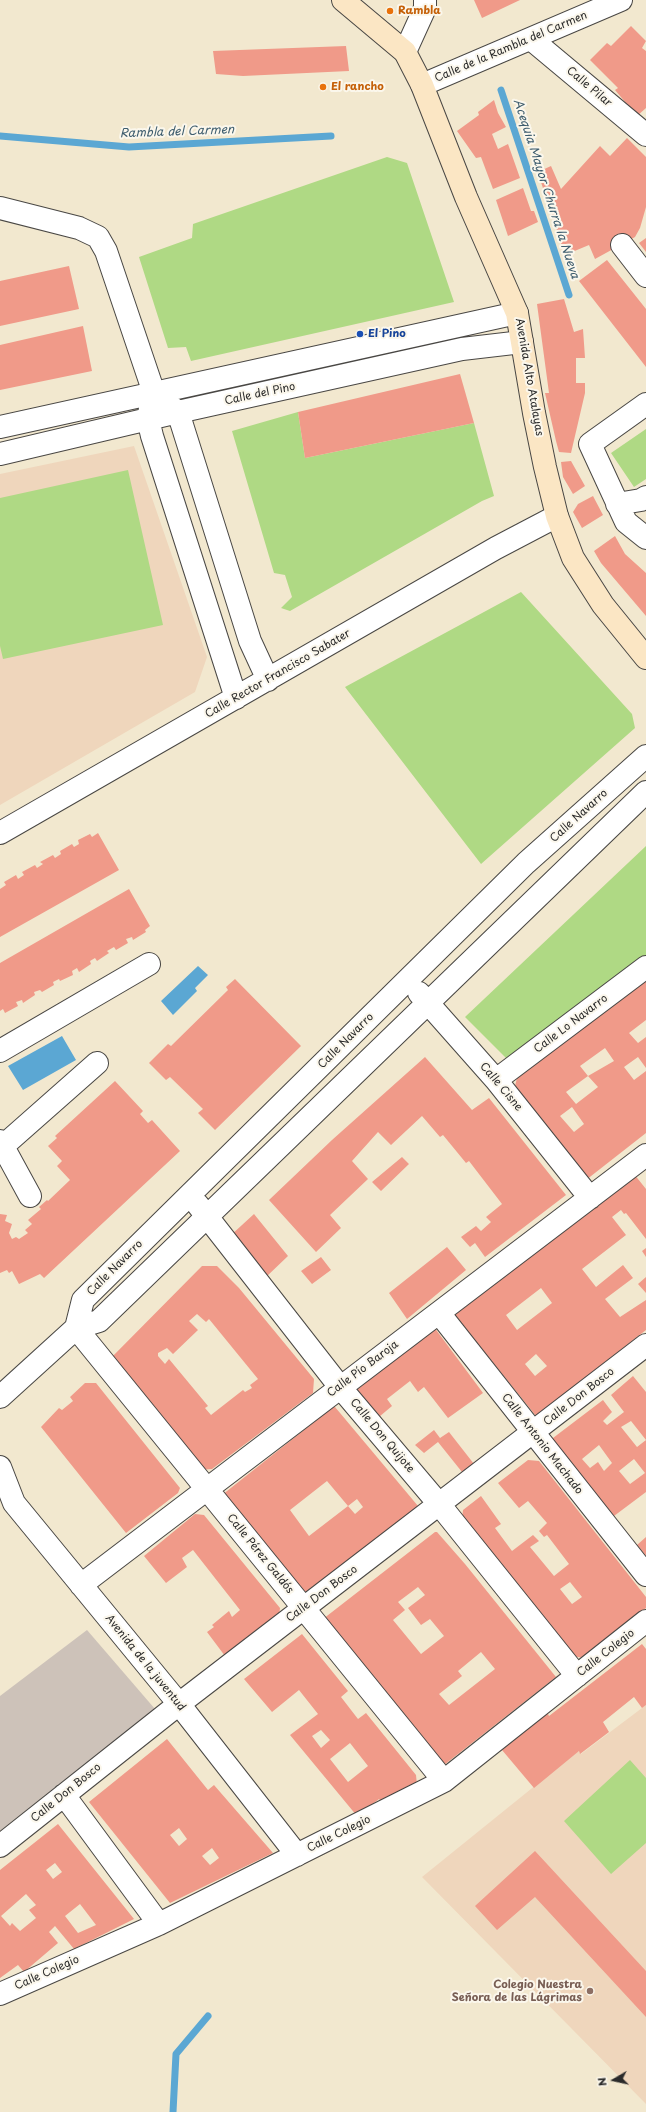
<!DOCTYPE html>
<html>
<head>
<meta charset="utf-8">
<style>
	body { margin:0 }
	#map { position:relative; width:646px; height:2112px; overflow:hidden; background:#f2e8cf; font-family:"Playpen Sans",sans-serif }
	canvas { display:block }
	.north { position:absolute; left:594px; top:2060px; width:40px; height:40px; -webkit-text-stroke:3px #fbf7ec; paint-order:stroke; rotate:261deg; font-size:11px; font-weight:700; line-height:16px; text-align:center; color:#2b2b2b }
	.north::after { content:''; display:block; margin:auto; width:14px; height:18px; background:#2b2b2b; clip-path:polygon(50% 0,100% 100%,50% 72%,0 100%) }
</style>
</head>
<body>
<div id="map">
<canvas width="646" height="2112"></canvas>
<div class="north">N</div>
</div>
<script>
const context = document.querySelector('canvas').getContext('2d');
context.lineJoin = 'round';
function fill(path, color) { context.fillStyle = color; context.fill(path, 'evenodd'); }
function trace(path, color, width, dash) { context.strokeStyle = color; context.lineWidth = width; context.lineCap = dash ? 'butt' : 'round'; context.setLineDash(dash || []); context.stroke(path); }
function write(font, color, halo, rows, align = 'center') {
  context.font = font + ' "Playpen Sans",sans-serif'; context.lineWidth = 4; context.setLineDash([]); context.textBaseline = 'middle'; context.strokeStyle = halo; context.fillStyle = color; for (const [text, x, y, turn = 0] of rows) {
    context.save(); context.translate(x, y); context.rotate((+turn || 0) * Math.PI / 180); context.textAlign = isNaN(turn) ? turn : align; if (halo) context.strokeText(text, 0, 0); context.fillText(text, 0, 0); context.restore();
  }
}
const built = new Path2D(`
	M 134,446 L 207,657 L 195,692 L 0,805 L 0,474 Z
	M 646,1705 L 646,2104 L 422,1877 L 578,1751 L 581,1754 Z`);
const industrial = new Path2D(`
	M 87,1630 L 155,1709 L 0,1831 L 0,1696 Z`);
const green = new Path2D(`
	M 387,157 L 407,163 L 454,302 L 191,361 L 186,347 L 168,348 L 139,257 L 192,238 L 193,224 Z
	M 298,412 L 305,458 L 474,423 L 494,496 L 482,501 L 290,611 L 281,608 L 292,597 L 285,575 L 274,573 L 232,431 Z
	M 646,429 L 646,479 L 634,487 L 611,453 Z
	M 128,470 L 163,625 L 3,659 L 0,646 L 0,498 Z
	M 521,592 L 632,714 L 635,728 L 481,864 L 345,687 Z
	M 646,846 L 646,955 L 506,1058 L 465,1017 Z
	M 630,1760 L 646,1778 L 646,1843 L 611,1874 L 564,1821 Z`);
const water = new Path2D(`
	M 198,966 L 208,975 L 195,988 L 197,991 L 173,1015 L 161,1001 Z
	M 62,1036 L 76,1060 L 23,1090 L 8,1066 Z`);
const stream = new Path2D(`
	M 501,90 L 569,295
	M 0,136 L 129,147 L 331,136
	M 173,2112 L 176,2054 L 208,2016`);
const building = new Path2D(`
	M 474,0 L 520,0 L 482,18 Z
	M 631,26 L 646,41 L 642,48 L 646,51 L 646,108 L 637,116 L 615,90 L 618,88 L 590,60 L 607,43 L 611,46 Z
	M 346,46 L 349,71 L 243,76 L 216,74 L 213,51 Z
	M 494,100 L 498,113 L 506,127 L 492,134 L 498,149 L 508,144 L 520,178 L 493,189 L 481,157 L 476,158 L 457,131 L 479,115 L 478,112 Z
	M 627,138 L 646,157 L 646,207 L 640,228 L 635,237 L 595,259 L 589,245 L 565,255 L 539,176 L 540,171 L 551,166 L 561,189 L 600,146 L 610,156 Z
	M 523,188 L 531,211 L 534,211 L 538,222 L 508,236 L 496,200 Z
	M 646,238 L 646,252 L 639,243 Z
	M 607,260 L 646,309 L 646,367 L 579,281 Z
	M 69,266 L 79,309 L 0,326 L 0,281 Z
	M 564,299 L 574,332 L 583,329 L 585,358 L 576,358 L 576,383 L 585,383 L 585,393 L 571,453 L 559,452 L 556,441 L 545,393 L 549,393 L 537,304 Z
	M 83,326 L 92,371 L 0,390 L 0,345 Z
	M 460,374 L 474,423 L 305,458 L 298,412 Z
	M 571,461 L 585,486 L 573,494 L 563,477 L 561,462 Z
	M 593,496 L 603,515 L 582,528 L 573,512 L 578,504 Z
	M 615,536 L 625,554 L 646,573 L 646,616 L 601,563 L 594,551 Z
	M 98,833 L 119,870 L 0,937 L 0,889 L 6,885 L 4,882 L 16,875 L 18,879 L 24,875 L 22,872 L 35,865 L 37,868 L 43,864 L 40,862 L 53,855 L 55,858 L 61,854 L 60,851 L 72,844 L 74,847 L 79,844 L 78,840 L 90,834 L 92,837 Z
	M 129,889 L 150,926 L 145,930 L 146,932 L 133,940 L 132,937 L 126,939 L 128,943 L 116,950 L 114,947 L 107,951 L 109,953 L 97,961 L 95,958 L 90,961 L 91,964 L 79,972 L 77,968 L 72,971 L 73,975 L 60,981 L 59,979 L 53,982 L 54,985 L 42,992 L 40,990 L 34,992 L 35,995 L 23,1003 L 22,1000 L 16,1002 L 18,1006 L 5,1013 L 3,1009 L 0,1011 L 0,963 Z
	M 235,979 L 301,1046 L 215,1130 L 198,1113 L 203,1109 L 170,1077 L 166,1080 L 149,1063 L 168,1044 L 171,1046 L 228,990 L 226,987 Z
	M 646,979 L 646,1020 L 629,1033 L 638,1043 L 646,1037 L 646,1068 L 638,1057 L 624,1067 L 634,1080 L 646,1071 L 646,1133 L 586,1180 L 514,1090 L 517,1078 ZM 605,1048 L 614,1061 L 588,1076 L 598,1087 L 576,1104 L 566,1092 L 588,1076 L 580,1066 ZM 572,1107 L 584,1124 L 574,1132 L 560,1116 Z
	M 425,1057 L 472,1110 L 489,1098 L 566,1195 L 485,1257 L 475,1243 L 470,1247 L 461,1237 L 476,1226 L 481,1231 L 491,1222 L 486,1217 L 502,1204 L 469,1161 L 466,1163 L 443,1135 L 440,1137 L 422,1116 L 391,1145 L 378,1132 L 352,1161 L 368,1179 L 330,1215 L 341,1228 L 316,1252 L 269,1200 L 332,1140 Z
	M 115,1081 L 143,1111 L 140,1114 L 148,1123 L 152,1120 L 180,1151 L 44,1278 L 40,1274 L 19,1284 L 12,1271 L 9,1273 L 7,1270 L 0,1273 L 0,1214 L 7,1215 L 5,1221 L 12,1224 L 9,1233 L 12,1239 L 16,1237 L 19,1239 L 28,1233 L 25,1230 L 32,1224 L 28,1220 L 41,1209 L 39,1207 L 47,1200 L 48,1201 L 70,1180 L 57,1166 L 62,1161 L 48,1146 L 57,1138 L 55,1136 Z
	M 402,1157 L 409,1164 L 381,1191 L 372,1182 Z
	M 634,1174 L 646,1189 L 646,1239 L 626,1213 L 624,1214 L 621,1210 L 612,1217 L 626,1235 L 582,1269 L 596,1287 L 623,1265 L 633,1278 L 605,1299 L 620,1317 L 646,1300 L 646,1330 L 536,1416 L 453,1313 ZM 541,1288 L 552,1303 L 517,1330 L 506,1315 ZM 536,1354 L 547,1366 L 535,1376 L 525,1364 Z
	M 254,1214 L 288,1256 L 265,1278 L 230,1236 Z
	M 447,1247 L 466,1270 L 407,1319 L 389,1293 Z
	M 646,1248 L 646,1257 L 642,1251 Z
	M 321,1257 L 331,1270 L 312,1284 L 301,1271 Z
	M 202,1266 L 217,1266 L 239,1288 L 314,1379 L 313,1393 L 212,1469 L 199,1470 L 109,1360 ZM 197,1314 L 206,1322 L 209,1319 L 258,1379 L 250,1385 L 252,1388 L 245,1392 L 243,1390 L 211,1415 L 205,1408 L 208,1406 L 169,1359 L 165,1364 L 158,1356 L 158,1353 L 167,1348 L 173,1354 L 198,1330 L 189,1321 Z
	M 646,1277 L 646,1293 L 638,1284 Z
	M 434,1327 L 483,1393 L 448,1418 L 424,1387 L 418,1392 L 410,1381 L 387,1399 L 392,1406 L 373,1422 L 351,1394 L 407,1351 Z
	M 633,1376 L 646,1392 L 646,1492 L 614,1516 L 553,1441 L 553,1438 L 603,1400 L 612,1412 L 603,1421 L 607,1425 L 624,1412 L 611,1395 ZM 631,1421 L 646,1440 L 637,1447 L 621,1427 ZM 599,1445 L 612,1463 L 604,1471 L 598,1462 L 590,1468 L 582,1459 ZM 634,1459 L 645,1473 L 630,1484 L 619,1471 Z
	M 85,1383 L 96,1383 L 180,1488 L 178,1493 L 126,1533 L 41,1427 L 59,1408 L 62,1410 L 73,1401 L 70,1397 Z
	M 333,1407 L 335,1407 L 418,1506 L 308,1592 L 299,1590 L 222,1495 ZM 327,1481 L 348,1506 L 357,1499 L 363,1507 L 355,1514 L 348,1506 L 309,1536 L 290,1510 Z
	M 434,1430 L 440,1438 L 449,1432 L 474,1464 L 462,1472 L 438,1442 L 424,1453 L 415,1445 Z
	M 528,1460 L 539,1461 L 646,1597 L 646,1608 L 583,1658 L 573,1656 L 462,1519 L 463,1510 L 481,1496 L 501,1524 L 495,1528 L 512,1551 L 533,1535 L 539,1541 L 530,1547 L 554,1576 L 569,1564 L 547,1535 L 544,1537 L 539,1531 L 547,1523 L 528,1501 L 519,1508 L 498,1483 ZM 570,1582 L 582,1597 L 572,1604 L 560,1589 Z
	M 195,1514 L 204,1515 L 280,1608 L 279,1616 L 225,1656 L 207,1632 L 214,1627 L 212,1625 L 229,1611 L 232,1617 L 240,1610 L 193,1550 L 182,1558 L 187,1567 L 166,1583 L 144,1556 Z
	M 435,1532 L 437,1532 L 465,1564 L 556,1677 L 444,1765 L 323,1619 ZM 418,1587 L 425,1595 L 408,1608 L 421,1625 L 430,1619 L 444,1636 L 421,1654 L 393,1620 L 405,1610 L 398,1602 ZM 481,1652 L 495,1669 L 449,1705 L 439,1694 L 462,1676 L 458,1671 Z
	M 646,1537 L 646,1556 L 637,1545 Z
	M 302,1634 L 348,1691 L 341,1697 L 358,1719 L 366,1713 L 416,1775 L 417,1785 L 384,1805 L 379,1799 L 357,1816 L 290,1735 L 318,1714 L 299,1690 L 272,1712 L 244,1679 ZM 321,1730 L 330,1740 L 321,1748 L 312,1736 ZM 350,1743 L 368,1766 L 348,1782 L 330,1759 Z
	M 642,1644 L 646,1649 L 646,1705 L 642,1708 L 634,1697 L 603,1722 L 609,1732 L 580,1754 L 579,1751 L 534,1788 L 502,1750 L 547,1712 L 549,1716 Z
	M 167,1739 L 208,1790 L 214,1785 L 273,1853 L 170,1903 L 89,1802 ZM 179,1828 L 187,1839 L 179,1846 L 170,1835 ZM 212,1848 L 219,1858 L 210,1865 L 202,1856 Z
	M 58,1824 L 134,1919 L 74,1949 L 55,1926 L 49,1932 L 58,1943 L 24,1972 L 18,1965 L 0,1978 L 0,1870 ZM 55,1863 L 62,1872 L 53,1879 L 46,1870 ZM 26,1894 L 36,1905 L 29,1910 L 36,1918 L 20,1931 L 12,1923 L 10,1926 L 1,1916 ZM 80,1904 L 96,1925 L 78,1933 L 65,1916 Z
	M 535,1851 L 646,1971 L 646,2017 L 535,1897 L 497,1930 L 475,1906 Z`);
const street = new Path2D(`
	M 531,39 L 646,135
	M 405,52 L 425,8 L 425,0
	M 422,85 L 621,0
	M 0,208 L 79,228 L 98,237 L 106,251 L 154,393 L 178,412 L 250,641 L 268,680
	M 622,245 L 646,276
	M 151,404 L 148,419 L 152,436 L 236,698
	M 646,404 L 590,444 L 626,522 L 646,538
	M 0,427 L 517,313
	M 0,454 L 178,412 L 462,349 L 522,342
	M 617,504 L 641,500 L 646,497
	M 0,833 L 496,548 L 557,516
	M 419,993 L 496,1080 L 590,1198
	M 0,1051 L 149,964
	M 496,1080 L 646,967
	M 0,1141 L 30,1196
	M 3,1146 L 97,1063
	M 198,1205 L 340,1387 L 439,1504 L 577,1676
	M 439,1313 L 646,1575
	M 76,1328 L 83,1300 L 526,863 L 646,756
	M 76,1328 L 444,1781
	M 0,1397 L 76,1328 L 99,1321 L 646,792
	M 0,1467 L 14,1503 L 179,1704 L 297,1855
	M 81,1585 L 646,1155
	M 64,1795 L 159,1924
	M 0,1846 L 179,1704 L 646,1345
	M 0,1994 L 159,1924 L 444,1781 L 646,1621`);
const secondary = new Path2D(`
	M 343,0 L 405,52 L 422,85 L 466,197 L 517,313 L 534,413 L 545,467 L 557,516 L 573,558 L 603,605 L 646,658`);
const markers = [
	[390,11,4,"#e8710a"],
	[323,87,4,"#e8710a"],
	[360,334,4,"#1a4fb4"],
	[590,1991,4,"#8d6e63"]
];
const foodNames = [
	["Rambla",398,11],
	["El rancho",331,87]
];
const streetNames = [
	["Calle de la Rambla del Carmen",511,47,-23],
	["Calle Pilar",589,87,40],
	["Avenida Alto Atalayas",529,377,80],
	["Calle del Pino",260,394,-12],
	["Calle Rector Francisco Sabater",278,674,-30],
	["Calle Navarro",579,816,-42],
	["Calle Lo Navarro",571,1024,-37],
	["Calle Navarro",346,1041,-45],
	["Calle Cisne",501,1087,50],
	["Calle Navarro",115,1268,-45],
	["Calle Pío Baroja",363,1369,-37],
	["Calle Don Bosco",579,1397,-38],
	["Calle Don Quijote",382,1436,50],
	["Calle Antonio Machado",542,1444,52],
	["Calle Pérez Galdós",260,1554,51],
	["Calle Don Bosco",322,1594,-37],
	["Calle Colegio",606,1653,-38],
	["Avenida de la juventud",145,1663,51],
	["Calle Don Bosco",66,1793,-39],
	["Calle Colegio",339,1834,-26],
	["Calle Colegio",47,1973,-24]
];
const transitNames = [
	["El Pino",368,334]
];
const educationNames = [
	["Colegio Nuestra",582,1985],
	["Señora de las Lágrimas",582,1998]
];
const waterNames = [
	["Rambla del Carmen",177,132,-2],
	["Acequia Mayor Churra la Nueva",546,189,72]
];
fill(built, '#efd6bc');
fill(industrial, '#cdc2b9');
fill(green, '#afd984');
fill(water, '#5ba7d3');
trace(stream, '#5ba7d3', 7);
fill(building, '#f09a89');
trace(street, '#494744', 24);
trace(secondary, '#494744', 24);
trace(street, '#fff', 22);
trace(secondary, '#fbe6c4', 22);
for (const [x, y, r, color] of markers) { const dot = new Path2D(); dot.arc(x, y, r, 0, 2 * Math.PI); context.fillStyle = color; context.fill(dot); trace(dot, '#fbf7ec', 1.5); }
write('bold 11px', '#c56008', '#fbf7ec', foodNames, 'left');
write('11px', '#2b2b2b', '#fbf7ec', streetNames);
write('bold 11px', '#164399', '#fbf7ec', transitNames, 'left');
write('bold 11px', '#785e54', '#fbf7ec', educationNames, 'right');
write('italic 12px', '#3e5d6e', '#fbf7ec', waterNames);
</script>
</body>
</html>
